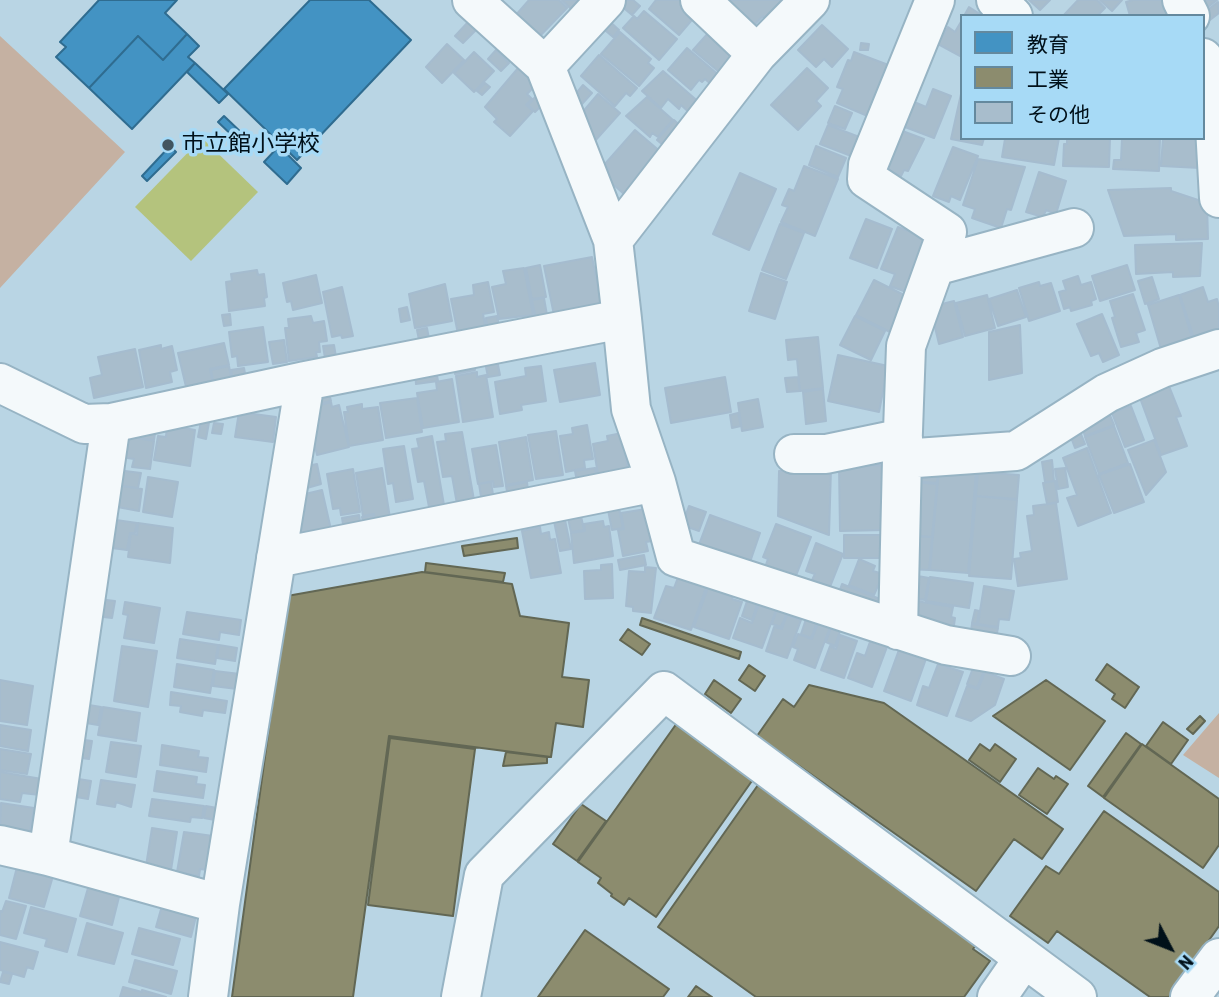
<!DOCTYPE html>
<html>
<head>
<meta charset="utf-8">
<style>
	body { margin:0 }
	#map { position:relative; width:1219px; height:997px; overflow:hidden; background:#b9d5e4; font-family:"Roboto Condensed","Noto Sans JP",sans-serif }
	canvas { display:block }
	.legend { position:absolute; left:960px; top:14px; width:245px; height:126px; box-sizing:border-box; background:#a7daf6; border:2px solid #64899e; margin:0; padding:9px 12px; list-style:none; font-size:21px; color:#001019 }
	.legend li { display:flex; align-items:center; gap:14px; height:35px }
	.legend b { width:35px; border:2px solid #64899e }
	.north { position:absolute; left:1135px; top:913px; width:70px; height:70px; -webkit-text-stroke:5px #a7daf6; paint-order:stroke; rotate:132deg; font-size:19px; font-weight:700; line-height:28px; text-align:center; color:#001019 }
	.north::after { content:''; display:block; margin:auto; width:24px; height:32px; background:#001019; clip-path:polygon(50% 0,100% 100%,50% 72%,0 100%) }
</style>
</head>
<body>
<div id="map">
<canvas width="1219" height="997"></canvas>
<ul class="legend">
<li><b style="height:19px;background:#4393c3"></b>教育</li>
<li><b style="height:19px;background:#8c8c6e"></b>工業</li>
<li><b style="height:19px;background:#a8bdcc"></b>その他</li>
</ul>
<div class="north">N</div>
</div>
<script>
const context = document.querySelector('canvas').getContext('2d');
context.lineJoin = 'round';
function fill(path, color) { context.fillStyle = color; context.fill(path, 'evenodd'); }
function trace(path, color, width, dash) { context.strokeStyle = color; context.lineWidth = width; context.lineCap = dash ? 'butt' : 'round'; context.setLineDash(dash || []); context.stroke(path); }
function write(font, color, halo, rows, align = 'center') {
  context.font = font + ' "Roboto Condensed","Noto Sans JP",sans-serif'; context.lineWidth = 7; context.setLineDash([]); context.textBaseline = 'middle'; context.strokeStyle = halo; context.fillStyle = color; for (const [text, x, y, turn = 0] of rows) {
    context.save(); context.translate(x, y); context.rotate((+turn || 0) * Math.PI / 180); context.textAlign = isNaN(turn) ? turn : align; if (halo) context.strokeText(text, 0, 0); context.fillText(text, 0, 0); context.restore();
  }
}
const green = new Path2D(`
	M 0,36 L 125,152 L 0,288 Z
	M 1219,713 L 1219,778 L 1183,755 Z`);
const water = new Path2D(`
	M 202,138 L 258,192 L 191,261 L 135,207 Z`);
const schools = new Path2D(`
	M 99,0 L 177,0 L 165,13 L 187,34 L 163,60 L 138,36 L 89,88 L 56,57 L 66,47 L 60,42 Z
	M 310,0 L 369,0 L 411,40 L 297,160 L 224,89 Z
	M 187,34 L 199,46 L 188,57 L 195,63 L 132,129 L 89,88 L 138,36 L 163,60 Z
	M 195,63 L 228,94 L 219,103 L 187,72 Z
	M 224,116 L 245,136 L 239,142 L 218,122 Z
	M 170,146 L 176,152 L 147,181 L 142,176 Z
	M 279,146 L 301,168 L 287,184 L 264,162 Z`);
const industry = new Path2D(`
	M 517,538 L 518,548 L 464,556 L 462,546 Z
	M 426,563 L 505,573 L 503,582 L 425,572 Z
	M 422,572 L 512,584 L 520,616 L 569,623 L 562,677 L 589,680 L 583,727 L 556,723 L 551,757 L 389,736 L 353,997 L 232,997 L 287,596 Z
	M 642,618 L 741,652 L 739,659 L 640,625 Z
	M 628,629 L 650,644 L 642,655 L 620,640 Z
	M 1107,664 L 1139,687 L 1125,708 L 1112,699 L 1115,694 L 1096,680 Z
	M 749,665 L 765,676 L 755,691 L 739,680 Z
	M 714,680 L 741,699 L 731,713 L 705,694 Z
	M 1046,680 L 1105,721 L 1070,770 L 993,716 Z
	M 809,685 L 884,703 L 1063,829 L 1042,859 L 1014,839 L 976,891 L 757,736 L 783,699 L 794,707 Z
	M 1200,716 L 1205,721 L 1193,734 L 1187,729 Z
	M 1163,722 L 1188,740 L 1171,764 L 1146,746 Z
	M 677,723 L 754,778 L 656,917 L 629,898 L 624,905 L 611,896 L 612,894 L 598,883 L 601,878 L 578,862 Z
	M 1126,733 L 1141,744 L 1103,797 L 1088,786 Z
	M 390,738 L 475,749 L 453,916 L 368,905 Z
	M 980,744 L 990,751 L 995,744 L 1016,759 L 1000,782 L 969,760 Z
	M 1142,744 L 1219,799 L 1219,845 L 1203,868 L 1104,798 Z
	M 506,752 L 547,757 L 547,763 L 503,766 Z
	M 1038,768 L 1054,779 L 1056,776 L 1068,784 L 1047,814 L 1019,795 Z
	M 758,785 L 979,941 L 973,949 L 990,961 L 964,997 L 756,997 L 658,927 Z
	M 581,804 L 606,821 L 577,861 L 553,844 Z
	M 1104,811 L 1219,892 L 1219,926 L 1169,997 L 1150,997 L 1057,931 L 1048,943 L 1010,916 L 1046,866 L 1059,874 Z
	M 585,930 L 669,989 L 663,997 L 538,997 Z
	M 696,986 L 712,997 L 688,997 Z`);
const building = new Path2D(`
	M 529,0 L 559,0 L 567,8 L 538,38 L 515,16 Z
	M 562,0 L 579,0 L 571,9 Z
	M 625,0 L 633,0 L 640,6 L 632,15 L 620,5 Z
	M 656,0 L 681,0 L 697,14 L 679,35 L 649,9 Z
	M 730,0 L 786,0 L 768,21 L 763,16 L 753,26 L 728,3 Z
	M 1029,0 L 1050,0 L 1040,10 Z
	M 1078,0 L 1097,0 L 1105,8 L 1097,16 L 1063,16 Z
	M 1100,0 L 1122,0 L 1112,11 Z
	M 1133,0 L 1166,0 L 1171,16 L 1130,16 L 1126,2 Z
	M 1198,0 L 1217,0 L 1204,10 Z
	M 1218,2 L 1219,13 L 1206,23 L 1201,15 Z
	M 969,7 L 983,16 L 964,16 Z
	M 644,11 L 677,39 L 659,60 L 623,28 L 634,16 L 637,19 Z
	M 607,19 L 619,30 L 613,37 L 600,26 Z
	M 962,20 L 962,57 L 938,44 L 948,27 L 955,32 Z
	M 469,21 L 477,29 L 463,43 L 455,36 Z
	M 822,25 L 848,49 L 832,67 L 824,59 L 816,67 L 798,50 Z
	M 710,31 L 736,53 L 725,77 L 693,50 Z
	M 620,32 L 651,59 L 648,63 L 654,68 L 639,86 L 601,54 Z
	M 861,43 L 869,44 L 868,50 L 860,50 Z
	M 447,44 L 464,60 L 442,83 L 426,67 Z
	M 687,48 L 721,77 L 713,86 L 705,79 L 702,82 L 699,80 L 691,90 L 668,70 Z
	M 496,50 L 509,63 L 501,71 L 488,59 Z
	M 474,52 L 494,71 L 474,92 L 454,73 Z
	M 854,52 L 891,66 L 870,117 L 837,103 L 843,89 L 837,87 L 848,60 L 851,61 Z
	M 599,55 L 637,88 L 630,96 L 626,93 L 615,106 L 581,76 Z
	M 519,67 L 537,84 L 527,94 L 532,99 L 526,105 L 533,111 L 510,136 L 494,122 L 497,119 L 485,107 Z
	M 807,68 L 828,88 L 816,101 L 821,106 L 798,130 L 771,105 Z
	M 663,71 L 701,104 L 692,115 L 681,105 L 679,109 L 668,99 L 661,108 L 642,91 Z
	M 485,83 L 490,87 L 482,95 L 477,91 Z
	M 583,85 L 592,93 L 582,104 L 574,96 Z
	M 933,89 L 951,96 L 934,138 L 897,124 L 907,99 L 926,107 Z
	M 538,94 L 546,101 L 535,112 L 528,105 Z
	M 598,94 L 620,113 L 594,142 L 581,114 Z
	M 961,94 L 962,138 L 984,138 L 982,145 L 951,139 Z
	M 647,97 L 673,120 L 658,137 L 652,133 L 650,137 L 626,116 Z
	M 835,106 L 852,113 L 845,129 L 828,123 Z
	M 674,120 L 687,132 L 670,151 L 657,140 Z
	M 828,125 L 867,140 L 859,159 L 820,144 Z
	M 897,129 L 924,139 L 908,171 L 904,170 L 901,176 L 882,168 Z
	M 635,130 L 662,153 L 625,195 L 604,176 L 609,169 L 604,165 Z
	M 1008,138 L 1059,138 L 1054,165 L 1002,157 L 1005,139 Z
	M 1067,138 L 1110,138 L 1109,167 L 1063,166 L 1064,144 L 1067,144 Z
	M 1122,138 L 1160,138 L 1159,171 L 1113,169 L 1114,160 L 1121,160 Z
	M 1163,138 L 1200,138 L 1200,168 L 1161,166 Z
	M 816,146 L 846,158 L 838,177 L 809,165 Z
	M 953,147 L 978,156 L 960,200 L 951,196 L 949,202 L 933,196 Z
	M 978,159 L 1025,167 L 1011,210 L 1007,209 L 1001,228 L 972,218 L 975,209 L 963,205 Z
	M 804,166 L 838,179 L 815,236 L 781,222 L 788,207 L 782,205 L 789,189 L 794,191 Z
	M 1039,172 L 1066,181 L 1056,214 L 1046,210 L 1043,217 L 1026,212 Z
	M 740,173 L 776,189 L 749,250 L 713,234 Z
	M 1171,188 L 1171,191 L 1207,203 L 1208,239 L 1176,240 L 1176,234 L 1124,236 L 1108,190 Z
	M 866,219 L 892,229 L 877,268 L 850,258 Z
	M 780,224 L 804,233 L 786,279 L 762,270 Z
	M 898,227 L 931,240 L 909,293 L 890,286 L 895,274 L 881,269 Z
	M 1202,243 L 1200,276 L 1173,277 L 1173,272 L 1136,274 L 1135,245 Z
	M 592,257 L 602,306 L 554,315 L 544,266 Z
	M 540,265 L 546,297 L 532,299 L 526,268 Z
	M 1127,265 L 1135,290 L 1100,301 L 1092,276 Z
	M 524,268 L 533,315 L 499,319 L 492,287 L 506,284 L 503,271 Z
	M 257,270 L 258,275 L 264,274 L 267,297 L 264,298 L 265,306 L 229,311 L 226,282 L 232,281 L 231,274 Z
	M 761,273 L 787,282 L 775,319 L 749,311 Z
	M 316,275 L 322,303 L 293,310 L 291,301 L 287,302 L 283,283 Z
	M 1078,276 L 1081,285 L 1091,282 L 1096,299 L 1091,301 L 1092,305 L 1071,311 L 1070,307 L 1064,309 L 1059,292 L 1066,290 L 1063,281 Z
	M 1152,277 L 1159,299 L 1145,304 L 1138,281 Z
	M 874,280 L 908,297 L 890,332 L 856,315 Z
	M 488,282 L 494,312 L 483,314 L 486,329 L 458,334 L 451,299 L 474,295 L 473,285 Z
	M 1039,282 L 1040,286 L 1051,283 L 1060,311 L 1029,321 L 1019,288 Z
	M 445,284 L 452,321 L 415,328 L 409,294 Z
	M 342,287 L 353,336 L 342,338 L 341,335 L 332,337 L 323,292 Z
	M 1203,287 L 1208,302 L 1217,299 L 1219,307 L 1219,330 L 1194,338 L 1180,295 Z
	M 1017,290 L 1026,317 L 998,326 L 989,299 Z
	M 1133,294 L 1145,330 L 1136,333 L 1139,342 L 1121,347 L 1112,318 L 1115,317 L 1110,301 Z
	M 987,295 L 995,328 L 965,336 L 956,303 Z
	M 1179,295 L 1192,338 L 1161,349 L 1148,305 Z
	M 544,298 L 548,321 L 537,324 L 532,300 Z
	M 954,301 L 963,337 L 939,344 L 930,307 Z
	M 407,307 L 410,320 L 401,322 L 399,309 Z
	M 230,314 L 231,325 L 224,326 L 222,315 Z
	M 1102,314 L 1119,355 L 1103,362 L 1099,353 L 1091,356 L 1077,324 Z
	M 311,316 L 313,323 L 324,321 L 327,341 L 319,342 L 320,352 L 316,352 L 317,357 L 289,361 L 285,328 L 289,328 L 288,319 Z
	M 497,316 L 500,331 L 488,333 L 486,318 Z
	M 855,316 L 885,331 L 871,360 L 840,345 Z
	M 1020,325 L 1022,373 L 989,380 L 989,332 Z
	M 263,327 L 268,362 L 238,366 L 237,356 L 232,357 L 229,332 Z
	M 427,328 L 430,344 L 420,345 L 417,330 Z
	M 818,337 L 823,388 L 800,391 L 797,359 L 788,360 L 786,340 Z
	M 284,340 L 287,362 L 273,364 L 269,342 Z
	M 224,343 L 229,365 L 210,369 L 213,385 L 187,391 L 178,353 Z
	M 161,345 L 161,349 L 172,346 L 177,370 L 170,372 L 172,382 L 146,388 L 139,350 Z
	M 334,345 L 337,363 L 326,364 L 323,346 Z
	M 135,349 L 143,387 L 94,398 L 90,378 L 102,375 L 98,357 Z
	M 838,355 L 888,366 L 879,412 L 828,401 Z
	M 497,360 L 500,375 L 488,377 L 485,362 Z
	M 474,363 L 475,370 L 455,374 L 454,366 Z
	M 595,363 L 600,395 L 560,402 L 554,370 Z
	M 229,366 L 232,381 L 214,385 L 211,370 Z
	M 541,366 L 546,401 L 521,405 L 522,410 L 500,414 L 495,382 L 526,376 L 525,368 Z
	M 244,368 L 246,379 L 233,381 L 231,370 Z
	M 436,370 L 438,381 L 416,384 L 415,373 Z
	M 477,372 L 477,377 L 486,375 L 493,417 L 463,422 L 456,376 Z
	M 725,377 L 731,412 L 671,423 L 665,388 Z
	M 798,377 L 800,391 L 787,392 L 785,378 Z
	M 452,379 L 459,422 L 423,428 L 417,393 L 437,390 L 436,382 Z
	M 1169,386 L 1181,416 L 1176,417 L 1187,446 L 1161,455 L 1140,398 Z
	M 823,389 L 826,421 L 806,424 L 803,392 Z
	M 329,393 L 331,401 L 318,404 L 316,397 Z
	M 417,398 L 422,432 L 386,438 L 380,403 Z
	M 758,399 L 763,427 L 742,431 L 738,403 Z
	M 331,402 L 332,407 L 339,405 L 349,447 L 317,455 L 309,421 L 313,407 Z
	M 362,404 L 362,409 L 378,407 L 383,440 L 349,446 L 344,412 L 348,412 L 347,407 Z
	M 1131,406 L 1144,440 L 1125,447 L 1112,413 Z
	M 239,412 L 276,417 L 273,442 L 235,437 Z
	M 738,413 L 741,426 L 732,428 L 730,415 Z
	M 1109,413 L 1114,425 L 1085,436 L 1081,424 Z
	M 202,416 L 210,417 L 206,439 L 198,437 Z
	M 214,423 L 223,424 L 221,434 L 212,433 Z
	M 167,425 L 195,430 L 190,466 L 154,460 L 158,436 L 166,437 Z
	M 587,425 L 593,459 L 584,460 L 585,468 L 566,472 L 560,436 L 573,434 L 572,428 Z
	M 1114,426 L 1128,463 L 1099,474 L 1085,437 Z
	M 156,427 L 154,440 L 140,438 L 141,428 Z
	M 1079,429 L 1085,444 L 1075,448 L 1069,432 Z
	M 556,431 L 563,475 L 536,479 L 528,435 Z
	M 462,432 L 474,500 L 457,504 L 452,476 L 443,477 L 437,442 L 446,441 L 445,434 Z
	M 622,433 L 629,476 L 599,481 L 593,444 L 608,441 L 607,436 Z
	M 124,436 L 154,441 L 150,469 L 132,467 L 134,459 L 121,457 Z
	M 432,436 L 444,505 L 429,507 L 424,481 L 418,482 L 412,449 L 419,448 L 417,439 Z
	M 526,437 L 533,480 L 506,485 L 499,442 Z
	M 1154,440 L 1166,472 L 1146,495 L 1128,450 Z
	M 496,445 L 503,486 L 494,487 L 493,481 L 478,484 L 472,449 Z
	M 404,446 L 413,499 L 396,502 L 393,483 L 388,484 L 383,449 Z
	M 1087,448 L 1111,513 L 1078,526 L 1067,498 L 1077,495 L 1063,458 Z
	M 1052,460 L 1054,481 L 1045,482 L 1042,462 Z
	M 317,464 L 321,484 L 307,488 L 302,467 Z
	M 1130,464 L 1144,502 L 1114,513 L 1099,475 Z
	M 885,465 L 886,530 L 840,531 L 839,466 Z
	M 382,468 L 390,518 L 375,521 L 374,514 L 363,516 L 356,473 Z
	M 595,468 L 597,484 L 578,487 L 575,471 Z
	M 919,468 L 938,469 L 937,483 L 912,481 Z
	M 1065,468 L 1068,487 L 1058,489 L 1055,469 Z
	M 353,469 L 360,512 L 341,515 L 340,508 L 333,509 L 327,474 Z
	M 831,469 L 829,535 L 778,516 L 779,471 Z
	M 939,469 L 976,472 L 968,573 L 930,570 Z
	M 117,470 L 141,473 L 138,488 L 115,485 Z
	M 978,472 L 1019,475 L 1017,499 L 976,496 Z
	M 148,477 L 178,482 L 172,517 L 143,512 Z
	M 1055,481 L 1058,502 L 1047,504 L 1043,483 Z
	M 491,482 L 494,501 L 482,503 L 479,484 Z
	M 527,482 L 529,498 L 509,501 L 506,486 Z
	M 912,482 L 937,484 L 932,537 L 908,535 Z
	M 115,485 L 142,489 L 139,511 L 112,506 Z
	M 322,490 L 332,534 L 303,541 L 296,513 L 305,511 L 301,495 Z
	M 976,496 L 1017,500 L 1011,579 L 969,576 Z
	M 1056,503 L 1067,579 L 1018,586 L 1014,559 L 1021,558 L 1020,553 L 1032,551 L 1027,516 L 1034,515 L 1033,506 Z
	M 689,506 L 706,512 L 699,531 L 682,525 Z
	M 619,508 L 623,528 L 612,530 L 608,510 Z
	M 646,509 L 652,541 L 646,542 L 648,551 L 623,556 L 618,530 L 624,529 L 621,513 Z
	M 359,515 L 361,527 L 344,530 L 342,518 Z
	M 373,515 L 375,528 L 365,530 L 362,517 Z
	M 710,515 L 760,533 L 748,568 L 697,550 Z
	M 581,516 L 584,530 L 571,532 L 568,518 Z
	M 109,519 L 137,523 L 135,533 L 130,533 L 127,550 L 104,547 Z
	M 565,520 L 571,549 L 560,551 L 554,521 Z
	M 603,521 L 604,527 L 609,526 L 613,556 L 574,563 L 571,533 L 585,531 L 584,524 Z
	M 138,523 L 173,528 L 170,563 L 128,557 L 131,533 L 137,535 Z
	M 776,524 L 811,537 L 794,581 L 764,570 L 768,559 L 763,557 Z
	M 540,527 L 541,534 L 549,532 L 550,540 L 555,539 L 561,573 L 531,578 L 522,531 Z
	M 844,535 L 885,535 L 886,558 L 844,558 Z
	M 911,536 L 932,537 L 929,570 L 908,569 Z
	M 816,543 L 843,554 L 830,587 L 812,580 L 815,574 L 806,571 Z
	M 644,555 L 646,565 L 620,570 L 618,560 Z
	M 859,559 L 875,566 L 873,571 L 883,574 L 874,595 L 849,585 Z
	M 612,564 L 613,598 L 585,599 L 584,571 L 601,570 L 601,565 Z
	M 645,567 L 656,568 L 651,613 L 633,611 L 633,607 L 626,606 L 629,571 L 645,572 Z
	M 680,572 L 708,582 L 691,630 L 654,618 L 666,586 L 674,588 Z
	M 912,575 L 929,578 L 925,600 L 908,598 Z
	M 930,577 L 973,583 L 969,608 L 926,601 Z
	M 710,582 L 735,591 L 732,599 L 742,602 L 729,639 L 694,627 Z
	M 842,584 L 880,599 L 875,612 L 837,598 Z
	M 984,586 L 1014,591 L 1009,620 L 999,619 L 998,627 L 978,624 Z
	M 748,598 L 758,601 L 752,620 L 742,616 Z
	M 98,599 L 115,601 L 112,618 L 95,616 Z
	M 760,601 L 777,607 L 762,648 L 733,638 L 740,618 L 752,623 Z
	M 916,601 L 953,607 L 951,617 L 955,618 L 953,632 L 912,625 Z
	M 125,602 L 160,608 L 154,643 L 124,638 L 128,615 L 123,614 Z
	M 778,607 L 788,611 L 781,627 L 772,624 Z
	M 975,610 L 979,611 L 977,624 L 972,623 Z
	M 187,612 L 241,620 L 239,635 L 220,632 L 219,640 L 183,634 Z
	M 787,615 L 801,620 L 787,658 L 766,651 L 774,627 L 782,629 Z
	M 807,616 L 818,620 L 811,638 L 801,634 Z
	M 818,623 L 830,627 L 815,668 L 794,660 L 798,649 L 793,647 L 798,634 L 812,639 Z
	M 972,624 L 998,628 L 995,642 L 970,638 Z
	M 832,625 L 841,628 L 835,646 L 826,642 Z
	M 873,633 L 890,639 L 872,687 L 848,678 L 857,653 L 865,656 Z
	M 840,635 L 857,641 L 844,678 L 821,670 L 830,646 L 836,649 Z
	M 180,639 L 218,645 L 215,664 L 177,658 Z
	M 219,645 L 237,648 L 235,661 L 217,658 Z
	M 122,646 L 157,651 L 148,707 L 114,701 Z
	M 900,647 L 927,656 L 911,701 L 884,691 Z
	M 177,664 L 214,670 L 210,693 L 174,687 Z
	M 938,664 L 963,672 L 947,716 L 917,705 L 923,686 L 929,688 Z
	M 973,668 L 984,671 L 977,688 L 967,684 Z
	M 215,671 L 240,674 L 237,689 L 213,686 Z
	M 985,672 L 1004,679 L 995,705 L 971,721 L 956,716 L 967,686 L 978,689 Z
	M 0,680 L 33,686 L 27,725 L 0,721 Z
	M 171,692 L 227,701 L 225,713 L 203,710 L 202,716 L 180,712 L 181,706 L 170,705 Z
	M 83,704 L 101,707 L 98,725 L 80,722 Z
	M 103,707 L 140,713 L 136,741 L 98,735 Z
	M 0,725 L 31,730 L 28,751 L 0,746 Z
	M 77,739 L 92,741 L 89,759 L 74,757 Z
	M 111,742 L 141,746 L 136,777 L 106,772 Z
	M 162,745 L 199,751 L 198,757 L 208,758 L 206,772 L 160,765 Z
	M 0,749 L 31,754 L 27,774 L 0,770 Z
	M 157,771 L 197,777 L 196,784 L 205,785 L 203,798 L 154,791 Z
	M 0,772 L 42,779 L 40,795 L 22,793 L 20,802 L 0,799 Z
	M 72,778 L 91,781 L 88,799 L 70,796 Z
	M 101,780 L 135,785 L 131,807 L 116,802 L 115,807 L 97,804 Z
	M 152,799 L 204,806 L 202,818 L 191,817 L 190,822 L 149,816 Z
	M 1,803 L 34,808 L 30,831 L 0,827 Z
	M 206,806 L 217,808 L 215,820 L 204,818 Z
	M 152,828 L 177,832 L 171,870 L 146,866 Z
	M 184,832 L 213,836 L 208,870 L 200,869 L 199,876 L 177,872 Z
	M 17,867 L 53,876 L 44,907 L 9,898 Z
	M 90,881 L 121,889 L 112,925 L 80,916 Z
	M 6,901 L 26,906 L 16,939 L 0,935 L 0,911 L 2,912 Z
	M 163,902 L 197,912 L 191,937 L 156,927 Z
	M 31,907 L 76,919 L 67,952 L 45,946 L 47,939 L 24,933 Z
	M 87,923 L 123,933 L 114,964 L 78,955 Z
	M 139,928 L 180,939 L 173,965 L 132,954 Z
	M 0,942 L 38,952 L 33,969 L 27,967 L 24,977 L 0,970 Z
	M 135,960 L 177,971 L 171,994 L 129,982 Z
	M 3,972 L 12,974 L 9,984 L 0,982 Z
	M 123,987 L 142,992 L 142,990 L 166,997 L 120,997 Z`);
const minor = new Path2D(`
	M 700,0 L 757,54
	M 935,0 L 868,165 L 867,179 L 947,232 L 906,346 L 902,459 L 1016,451 L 1107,393 L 1162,368 L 1219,349
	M 996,0 L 1013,16
	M 1182,0 L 1190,16
	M 1203,58 L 1213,92 L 1219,198
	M 545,66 L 606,0
	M 613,240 L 757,54 L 810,0
	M 935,266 L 1074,228
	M 622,319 L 631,409 L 656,482 L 676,557 L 946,645 L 1011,656
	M 0,383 L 84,424 L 111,423 L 305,381 L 622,319 L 613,240 L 545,66 L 472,0
	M 794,454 L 826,454 L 903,438
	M 276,558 L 656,482
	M 898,630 L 902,459
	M 0,845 L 48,856 L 220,904 L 208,997
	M 48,856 L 111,423
	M 220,904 L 305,381
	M 461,997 L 484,875 L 664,691 L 1077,997
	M 997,997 L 1024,958
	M 1190,997 L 1219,958`);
const markers = [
	[168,145,7,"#415560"]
];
const poiNames = [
	["市立館小学校",182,145]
];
fill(green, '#c5b1a2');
fill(water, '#b4c37d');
fill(schools, '#4393c3');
trace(schools, '#2f6c90', 2);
fill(industry, '#8c8c6e');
trace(industry, '#626754', 2);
fill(building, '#a8bdcc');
trace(building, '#a5bccf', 2);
trace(minor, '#97b4c4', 42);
trace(minor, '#f4f9fb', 38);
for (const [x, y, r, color] of markers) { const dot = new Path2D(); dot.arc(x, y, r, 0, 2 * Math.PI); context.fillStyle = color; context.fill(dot); trace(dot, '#a7daf6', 2.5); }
write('23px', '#001019', '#a7daf6', poiNames, 'left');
</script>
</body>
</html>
